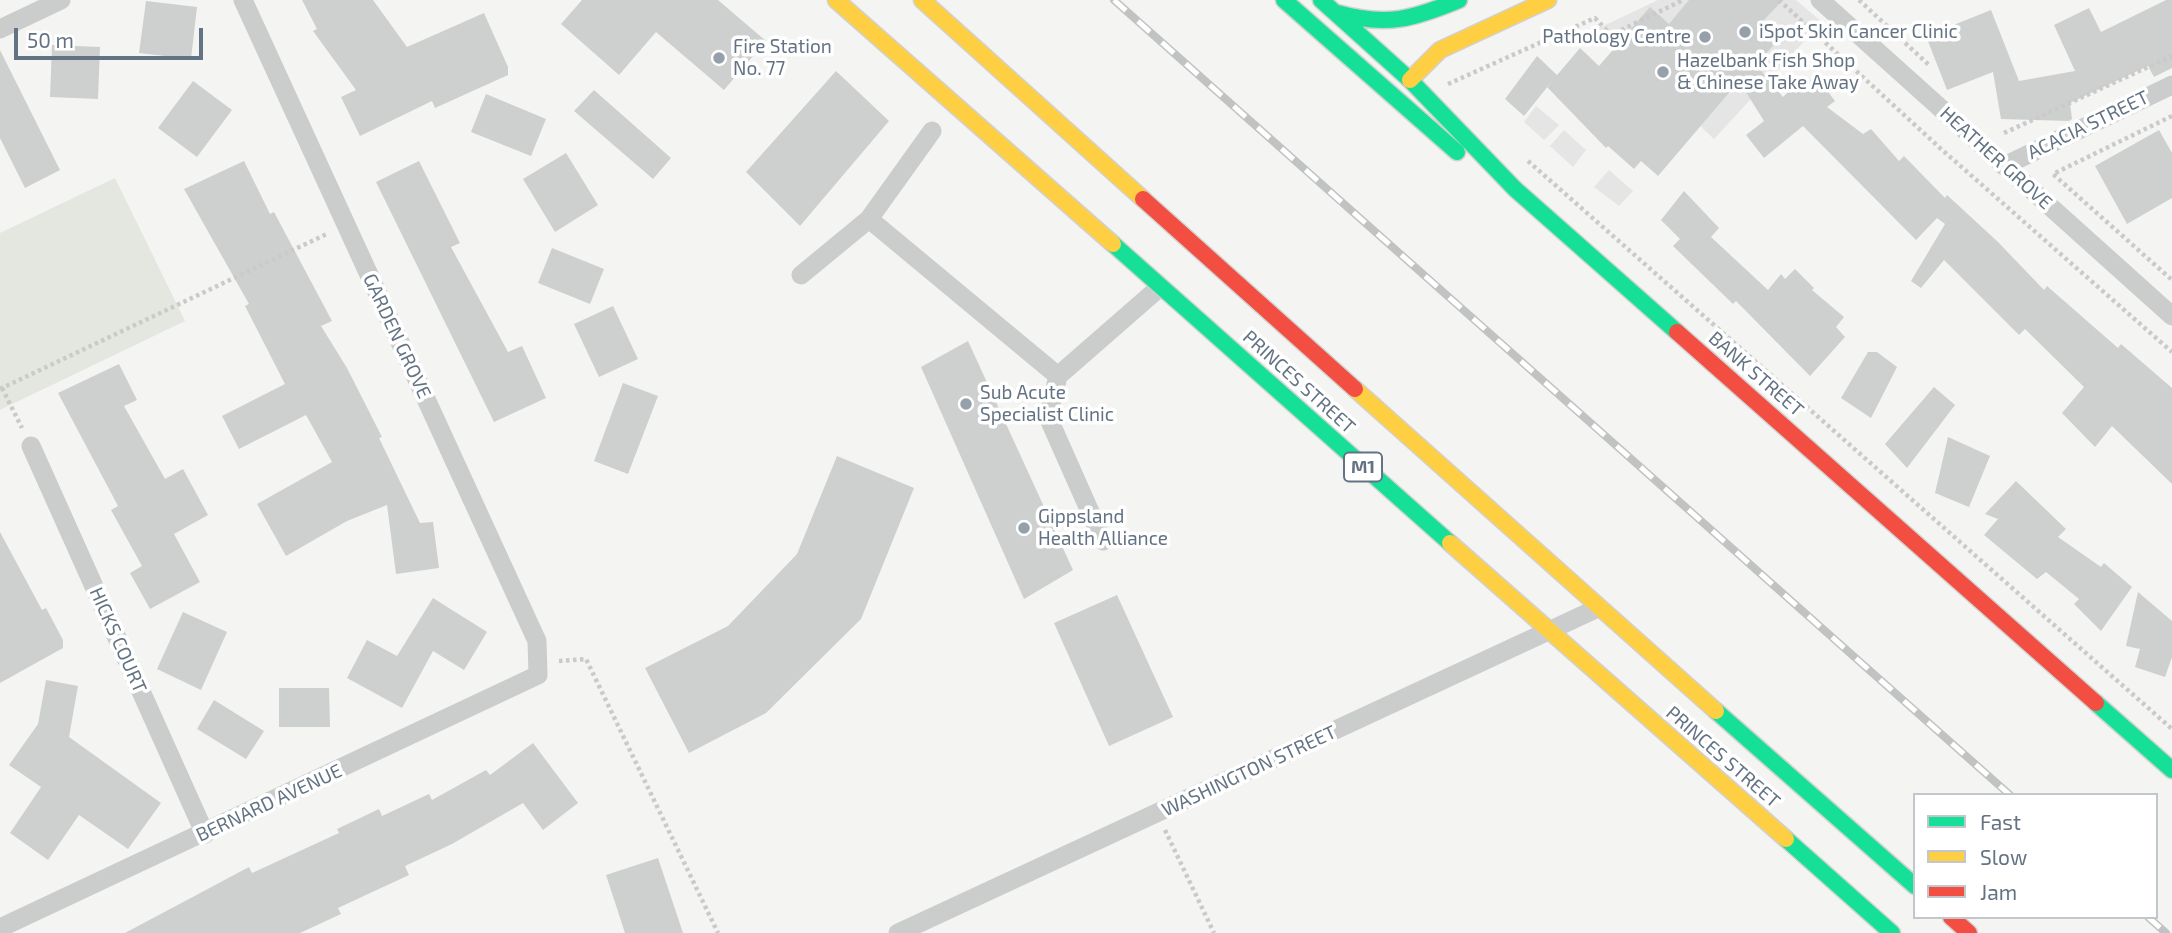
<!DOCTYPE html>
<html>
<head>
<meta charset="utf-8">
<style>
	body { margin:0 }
	#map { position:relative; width:2172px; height:933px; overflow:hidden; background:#f4f4f2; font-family:"Exo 2",sans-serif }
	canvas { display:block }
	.legend { position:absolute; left:1913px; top:793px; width:245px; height:126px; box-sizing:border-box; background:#fff; border:2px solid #c1c7cd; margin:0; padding:9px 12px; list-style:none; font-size:21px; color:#637383 }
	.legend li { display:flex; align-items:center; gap:14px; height:35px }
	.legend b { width:35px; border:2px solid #c1c7cd }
	.scale { position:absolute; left:14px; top:28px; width:189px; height:32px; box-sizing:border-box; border:4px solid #637383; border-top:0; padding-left:9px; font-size:21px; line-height:24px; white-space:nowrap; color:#637383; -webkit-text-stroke:5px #fff; paint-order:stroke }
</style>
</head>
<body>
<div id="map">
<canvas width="2172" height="933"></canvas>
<ul class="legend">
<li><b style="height:9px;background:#16e098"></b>Fast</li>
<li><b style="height:9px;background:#ffcf43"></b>Slow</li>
<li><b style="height:9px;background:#f24e42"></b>Jam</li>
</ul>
<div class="scale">50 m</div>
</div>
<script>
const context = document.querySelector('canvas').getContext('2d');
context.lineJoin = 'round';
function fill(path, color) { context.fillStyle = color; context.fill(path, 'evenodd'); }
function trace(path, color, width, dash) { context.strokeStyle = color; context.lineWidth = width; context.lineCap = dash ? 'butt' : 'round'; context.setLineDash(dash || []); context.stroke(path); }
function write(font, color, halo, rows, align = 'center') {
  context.font = font + ' "Exo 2",sans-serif'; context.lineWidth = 7; context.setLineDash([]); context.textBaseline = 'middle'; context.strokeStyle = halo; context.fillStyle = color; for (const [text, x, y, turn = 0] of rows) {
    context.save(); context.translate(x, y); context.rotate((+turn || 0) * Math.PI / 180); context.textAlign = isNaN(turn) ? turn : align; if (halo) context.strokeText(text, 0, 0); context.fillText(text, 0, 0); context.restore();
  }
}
const built = new Path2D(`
	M 1658,0 L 1796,0 L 1822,22 L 1714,139 L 1597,29 Z
	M 1536,106 L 1559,125 L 1544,140 L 1524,122 Z
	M 1564,130 L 1586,150 L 1573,167 L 1550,146 Z
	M 1609,170 L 1633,191 L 1619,206 L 1594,187 Z`);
const green = new Path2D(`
	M 115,178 L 185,321 L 0,410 L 0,233 Z`);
const building = new Path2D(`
	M 302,0 L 373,0 L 407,47 L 484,13 L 508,67 L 508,75 L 435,108 L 432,101 L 360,136 L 341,97 L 356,90 L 313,31 L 317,29 Z
	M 582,0 L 718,0 L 766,41 L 724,90 L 656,32 L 619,75 L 561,24 Z
	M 1689,0 L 1783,0 L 1760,24 L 1778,40 L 1756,65 L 1783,97 L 1794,86 L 1799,88 L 1811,79 L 1817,88 L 1823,85 L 1835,101 L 1827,107 L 1863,134 L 1871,129 L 1899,161 L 1904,156 L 1945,198 L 1947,195 L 1998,242 L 2044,290 L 2047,286 L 2118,348 L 2121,344 L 2172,388 L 2172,484 L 2112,426 L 2095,447 L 2062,413 L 2084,387 L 2025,329 L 2019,335 L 1944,260 L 1921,288 L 1911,281 L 1945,224 L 1937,218 L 1916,240 L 1803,126 L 1764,158 L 1746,135 L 1764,121 L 1739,81 L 1658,176 L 1641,161 L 1634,169 L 1608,146 L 1606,148 L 1547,87 L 1580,48 L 1599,66 L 1650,7 L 1669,24 Z
	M 2166,0 L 2172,0 L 2172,68 L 2154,77 L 2148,66 L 2070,103 L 2072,119 L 2069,121 L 2001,119 L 1993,72 L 1947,90 L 1926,36 L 1991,10 L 2019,81 L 2075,71 L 2054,25 L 2089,8 L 2101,32 Z
	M 146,1 L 197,7 L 191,59 L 139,53 Z
	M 52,45 L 100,47 L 98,99 L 50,97 Z
	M 0,50 L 60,170 L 25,188 L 0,138 Z
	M 1537,56 L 1557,75 L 1524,116 L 1505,99 Z
	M 836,71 L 889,121 L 800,226 L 746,172 Z
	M 193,81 L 232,110 L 197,157 L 158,128 Z
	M 594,90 L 671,158 L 653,179 L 574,111 Z
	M 486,94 L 546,119 L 531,156 L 471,132 Z
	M 2159,130 L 2172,153 L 2172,198 L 2127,224 L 2095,166 Z
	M 566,153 L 598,205 L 555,232 L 523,179 Z
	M 244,161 L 270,214 L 274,212 L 332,321 L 321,326 L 347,368 L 382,437 L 379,438 L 420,523 L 433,522 L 439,568 L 396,574 L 387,505 L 347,521 L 286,556 L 257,504 L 332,462 L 306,415 L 239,449 L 222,416 L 285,384 L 245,306 L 249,304 L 184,189 Z
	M 419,161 L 460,243 L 451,247 L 508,352 L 522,346 L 546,398 L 494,422 L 376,182 Z
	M 1684,191 L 1719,228 L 1711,237 L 1768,290 L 1781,274 L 1785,279 L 1795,269 L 1814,288 L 1812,290 L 1844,317 L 1836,327 L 1845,337 L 1810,376 L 1736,301 L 1733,304 L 1673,246 L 1680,239 L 1661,220 Z
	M 552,248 L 604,269 L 590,304 L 538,283 Z
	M 613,306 L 638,359 L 599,377 L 574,324 Z
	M 968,341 L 1073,570 L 1024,599 L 921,367 Z
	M 1868,352 L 1877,352 L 1897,367 L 1871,418 L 1841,398 Z
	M 119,364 L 137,400 L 124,406 L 165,479 L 183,469 L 208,515 L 174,534 L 200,582 L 150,609 L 130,573 L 142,566 L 111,510 L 118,506 L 58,393 Z
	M 623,383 L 658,396 L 628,474 L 594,461 Z
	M 1934,387 L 1955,405 L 1907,468 L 1885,444 Z
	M 1948,437 L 1990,456 L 1969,507 L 1935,493 Z
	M 837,456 L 914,488 L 861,619 L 766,713 L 689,753 L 645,668 L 728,626 L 797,554 Z
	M 2016,481 L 2066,529 L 2058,537 L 2101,567 L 2104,563 L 2132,587 L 2101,631 L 2074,604 L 2079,599 L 2046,572 L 2037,579 L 1984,535 L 1998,519 L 1985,514 Z
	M 0,532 L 42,610 L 46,608 L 63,640 L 63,648 L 0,683 Z
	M 2138,592 L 2172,621 L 2172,657 L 2165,677 L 2135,667 L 2140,649 L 2126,646 Z
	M 1117,595 L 1173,717 L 1109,746 L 1054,623 Z
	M 433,598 L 487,632 L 464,670 L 433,651 L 402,708 L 347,678 L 367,640 L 397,656 Z
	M 183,612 L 227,632 L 201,690 L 157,669 Z
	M 46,680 L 78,686 L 69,737 L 161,803 L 128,849 L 79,815 L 48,860 L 10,833 L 41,787 L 9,765 L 38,724 Z
	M 279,688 L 329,688 L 330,727 L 279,727 Z
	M 214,700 L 264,731 L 246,759 L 197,729 Z
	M 533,743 L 578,803 L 543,830 L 523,803 L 452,844 L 405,866 L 409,875 L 338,908 L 341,914 L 300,933 L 125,933 L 249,867 L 252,873 L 339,833 L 337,829 L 379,809 L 382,816 L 429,794 L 432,800 L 486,770 L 490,775 Z
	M 658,858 L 683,933 L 625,933 L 606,875 Z`);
const path = new Path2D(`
	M 1779,0 L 1940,148 L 2172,352
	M 1859,0 L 1930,66
	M 1448,84 L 1595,18 L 1611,35 L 1683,0
	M 2172,116 L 2053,174 L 2172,280
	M 2004,133 L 2172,56
	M 1528,161 L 2172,729
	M 2,388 L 22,428
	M 0,389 L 327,234
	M 559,661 L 586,659 L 718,933
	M 1165,830 L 1214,933`);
const street = new Path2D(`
	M 1820,0 L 2172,316
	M 0,29 L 61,0
	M 2004,166 L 2172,85
	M 869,219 L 932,131
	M 801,275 L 869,219 L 1058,376 L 1160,287
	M 1058,376 L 1048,417 L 1103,541
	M 31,446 L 205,834
	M 0,928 L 538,675 L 537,641 L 243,0
	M 898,933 L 1598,608`);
const fast = new Path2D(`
	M 1284,0 L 1457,152
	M 1321,0 L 1410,80 L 1515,189 L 1677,332
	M 1337,13 C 1387,27 1413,19 1459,0
	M 1113,244 L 1450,543
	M 2096,703 L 2172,770
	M 1716,711 L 1915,886
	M 1786,839 L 1892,933`);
const slow = new Path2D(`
	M 836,0 L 1113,244
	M 922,0 L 1143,199
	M 1410,80 L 1440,50 L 1548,0
	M 1355,389 L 1716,711
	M 1450,543 L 1786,839`);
const jam = new Path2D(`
	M 1143,199 L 1355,389
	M 1677,332 L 2096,703
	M 1951,917 L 1969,933`);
const rail = new Path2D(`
	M 1114,0 L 2010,795
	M 2148,917 L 2166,933`);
const markers = [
	[1745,32,7,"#96a0aa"],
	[1705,37,7,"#96a0aa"],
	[719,58,7,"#96a0aa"],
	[1663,72,7,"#96a0aa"],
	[966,404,7,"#96a0aa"],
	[1024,528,7,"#96a0aa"]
];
const shields = [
	[1363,467,38]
];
const shieldNames = [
	["M1",1363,467]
];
const poiNames = [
	["iSpot Skin Cancer Clinic",1759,32],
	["Pathology Centre",1691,37,"right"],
	["Fire Station",733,47],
	["No. 77",733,69],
	["Hazelbank Fish Shop",1677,61],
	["& Chinese Take Away",1677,83],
	["Sub Acute",980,393],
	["Specialist Clinic",980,415],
	["Gippsland",1038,517],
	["Health Alliance",1038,539]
];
const streetNames = [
	["ACACIA STREET",2088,125,-26],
	["HEATHER GROVE",1996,158,42],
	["GARDEN GROVE",397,336,65],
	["BANK STREET",1756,374,41],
	["PRINCES STREET",1299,382,42],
	["HICKS COURT",118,640,66],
	["PRINCES STREET",1723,757,41],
	["WASHINGTON STREET",1249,771,-25],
	["BERNARD AVENUE",269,803,-25]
];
fill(built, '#e4e5e4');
fill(green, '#e3e7e0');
fill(building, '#cecfcf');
trace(fast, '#d0d2d2', 19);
trace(slow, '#d0d2d2', 19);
trace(jam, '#d0d2d2', 19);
trace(path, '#cacaca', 4.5, [3.5, 3.5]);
trace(street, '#cbcdcd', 19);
trace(fast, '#16e098', 16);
trace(slow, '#ffcf43', 16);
trace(jam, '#f24e42', 16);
trace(rail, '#c1c3c3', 8);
trace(rail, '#fff', 5, [16]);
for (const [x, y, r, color] of markers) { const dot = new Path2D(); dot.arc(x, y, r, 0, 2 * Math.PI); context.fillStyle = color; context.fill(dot); trace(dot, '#fff', 2.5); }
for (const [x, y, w] of shields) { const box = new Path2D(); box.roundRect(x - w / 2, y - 14.5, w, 29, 5); context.fillStyle = '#fff'; context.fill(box); trace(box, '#637383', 2); }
write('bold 18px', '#637383', null, shieldNames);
write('19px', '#637383', '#fff', poiNames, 'left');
write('19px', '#637383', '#fff', streetNames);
</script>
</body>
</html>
